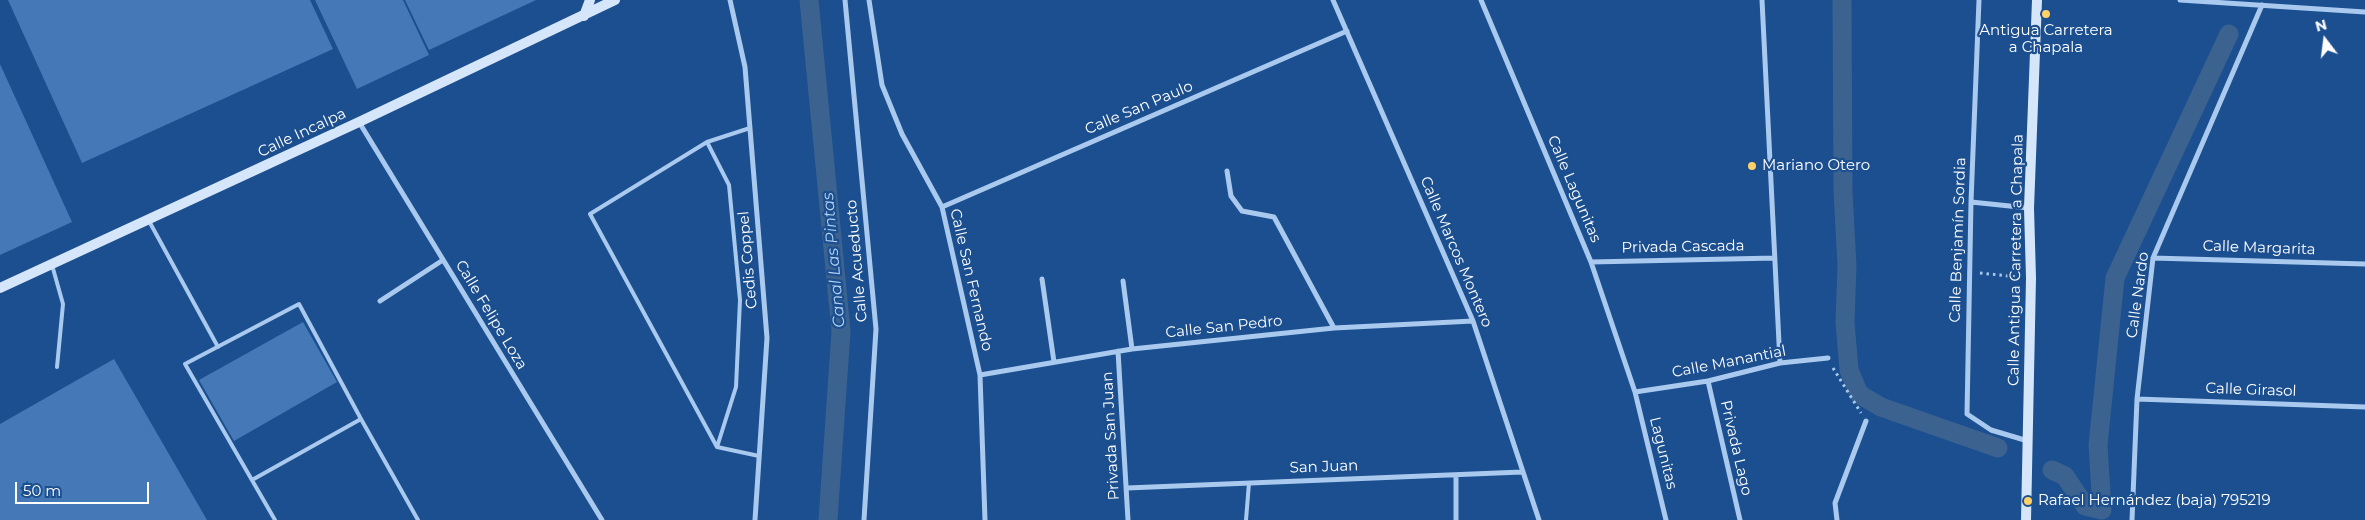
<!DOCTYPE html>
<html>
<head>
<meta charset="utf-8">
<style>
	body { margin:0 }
	#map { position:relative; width:2365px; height:520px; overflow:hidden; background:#1b4f8f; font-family:Montserrat,sans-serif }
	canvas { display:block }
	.north { position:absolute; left:2300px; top:15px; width:50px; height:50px; -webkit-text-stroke:4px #1b4f8f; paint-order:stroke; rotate:345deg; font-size:14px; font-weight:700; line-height:20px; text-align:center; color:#fff }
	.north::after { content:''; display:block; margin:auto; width:18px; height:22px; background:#fff; clip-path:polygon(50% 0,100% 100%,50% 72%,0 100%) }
	.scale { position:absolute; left:15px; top:482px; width:134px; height:22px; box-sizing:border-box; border:2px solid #fff; border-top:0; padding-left:6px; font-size:15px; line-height:18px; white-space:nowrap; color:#fff; -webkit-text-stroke:4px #1b4f8f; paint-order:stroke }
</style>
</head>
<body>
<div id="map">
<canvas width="2365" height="520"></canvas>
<div class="north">N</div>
<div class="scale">50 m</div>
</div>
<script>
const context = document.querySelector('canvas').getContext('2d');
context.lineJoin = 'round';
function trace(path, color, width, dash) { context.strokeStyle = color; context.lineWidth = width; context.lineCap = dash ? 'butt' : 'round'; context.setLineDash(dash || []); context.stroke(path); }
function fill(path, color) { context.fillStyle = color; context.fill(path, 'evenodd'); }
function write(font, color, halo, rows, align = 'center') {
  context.font = font + ' Montserrat,sans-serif'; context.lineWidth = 4.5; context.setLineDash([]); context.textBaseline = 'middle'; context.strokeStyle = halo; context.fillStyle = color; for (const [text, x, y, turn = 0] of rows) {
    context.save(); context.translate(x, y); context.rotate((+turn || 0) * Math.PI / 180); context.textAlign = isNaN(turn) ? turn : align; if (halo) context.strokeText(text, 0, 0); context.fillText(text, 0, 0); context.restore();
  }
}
const canal = new Path2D(`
	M 809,0 L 841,331 L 828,520
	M 1842,0 L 1843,191 L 1847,266 L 1845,322 L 1849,370 L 1859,394 L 1881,407 L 1998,448
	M 2052,470 L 2065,476 L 2085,506 L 2102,510 L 2098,445 L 2115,278 L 2229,34`);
const building = new Path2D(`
	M 8,0 L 310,0 L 333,49 L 82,163 Z
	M 315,0 L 403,0 L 429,55 L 357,89 Z
	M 405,0 L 536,0 L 429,50 Z
	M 0,64 L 72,222 L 0,255 Z
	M 303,322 L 337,382 L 234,441 L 199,380 Z
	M 114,359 L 207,520 L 0,520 L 0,424 Z`);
const path = new Path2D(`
	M 1980,273 L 2018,277
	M 1833,368 L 1861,413`);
const lane = new Path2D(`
	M 750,128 L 707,142 L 590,214 L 717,447 L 759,456
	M 707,142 L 729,185 L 740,300 L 736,387 L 717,447
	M 149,221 L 218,347
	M 52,265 L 63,304 L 57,367
	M 252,480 L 361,419 L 418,520
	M 275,520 L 185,364 L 299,304 L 361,419
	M 1246,520 L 1249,483`);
const street = new Path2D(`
	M 730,0 L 745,67 L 767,338 L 755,520
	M 845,0 L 876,329 L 864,520
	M 869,0 L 882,85 L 902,134 L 942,207 L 980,375 L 985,520
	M 1333,0 L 1473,321 L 1539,520
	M 1481,0 L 1591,262 L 1635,392 L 1666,520
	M 1762,0 L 1780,363
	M 1979,0 L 1971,202 L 1967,414 L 1991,430 L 2028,441
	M 2180,0 L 2365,12
	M 359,122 L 602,520
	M 1227,171 L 1231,196 L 1242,211 L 1274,217 L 1334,328
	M 1971,202 L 2029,208
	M 942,207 L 1347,31
	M 2153,258 L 2365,264
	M 1591,262 L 1775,258
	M 1042,279 L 1054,362
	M 1123,281 L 1132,349
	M 380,301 L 443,260
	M 1118,351 L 1128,520
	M 980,375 L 1132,349 L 1334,328 L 1473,321
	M 1708,381 L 1740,520
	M 1635,392 L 1708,381 L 1780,363 L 1828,358
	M 2137,399 L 2365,407
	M 1127,488 L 1522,472
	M 1456,520 L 1456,475
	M 1837,520 L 1835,503 L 1866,421
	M 2132,520 L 2137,399 L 2153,258 L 2262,5`);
const secondary = new Path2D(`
	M 584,16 L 590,0
	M 0,288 L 359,122 L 615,0
	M 2026,520 L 2031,278 L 2029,208 L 2037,0`);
const markers = [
	[2046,14,5,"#ffd166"],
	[1752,166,5,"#ffd166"],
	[2028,501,5,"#ffd166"]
];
const poiNames = [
	["Antigua Carretera",2046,31,"center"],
	["a Chapala",2046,48,"center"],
	["Mariano Otero",1762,166],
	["Rafael Hernández (baja) 795219",2038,501]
];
const streetNames = [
	["Calle San Paulo",1139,108,-23],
	["Calle Incalpa",302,133,-25],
	["Calle Lagunitas",1574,189,67],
	["Calle Benjamín Sordia",1958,240,-88],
	["Privada Cascada",1683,247,-1],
	["Calle Margarita",2259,248,2],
	["Calle Marcos Montero",1456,252,67],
	["Cedis Coppel",748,260,-95],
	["Calle Antigua Carretera a Chapala",2016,260,-89],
	["Calle Acueducto",857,261,-95],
	["Calle San Fernando",971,280,77],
	["Calle Nardo",2138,295,-82],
	["Calle Felipe Loza",491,315,59],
	["Calle San Pedro",1224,327,-6],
	["Calle Manantial",1729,362,-11],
	["Calle Girasol",2251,390,2],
	["Privada San Juan",1111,436,-93],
	["Privada Lago",1736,448,77],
	["Lagunitas",1663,453,76],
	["San Juan",1324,467,-2]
];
const waterNames = [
	["Canal Las Pintas",834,260,-95]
];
trace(canal, '#3c6290', 19);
fill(building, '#4478b7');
trace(path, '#a9c9ee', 3, [2.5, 4]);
trace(lane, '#a9c9ee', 4);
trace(street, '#a9c9ee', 5);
trace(secondary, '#d6e6fa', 10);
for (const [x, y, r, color] of markers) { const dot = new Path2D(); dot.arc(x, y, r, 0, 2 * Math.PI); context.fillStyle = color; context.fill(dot); trace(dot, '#1b4f8f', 2); }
write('15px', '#fff', '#1b4f8f', poiNames, 'left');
write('15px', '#fff', '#1b4f8f', streetNames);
write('italic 16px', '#b5d3f5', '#1b4f8f', waterNames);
</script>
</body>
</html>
